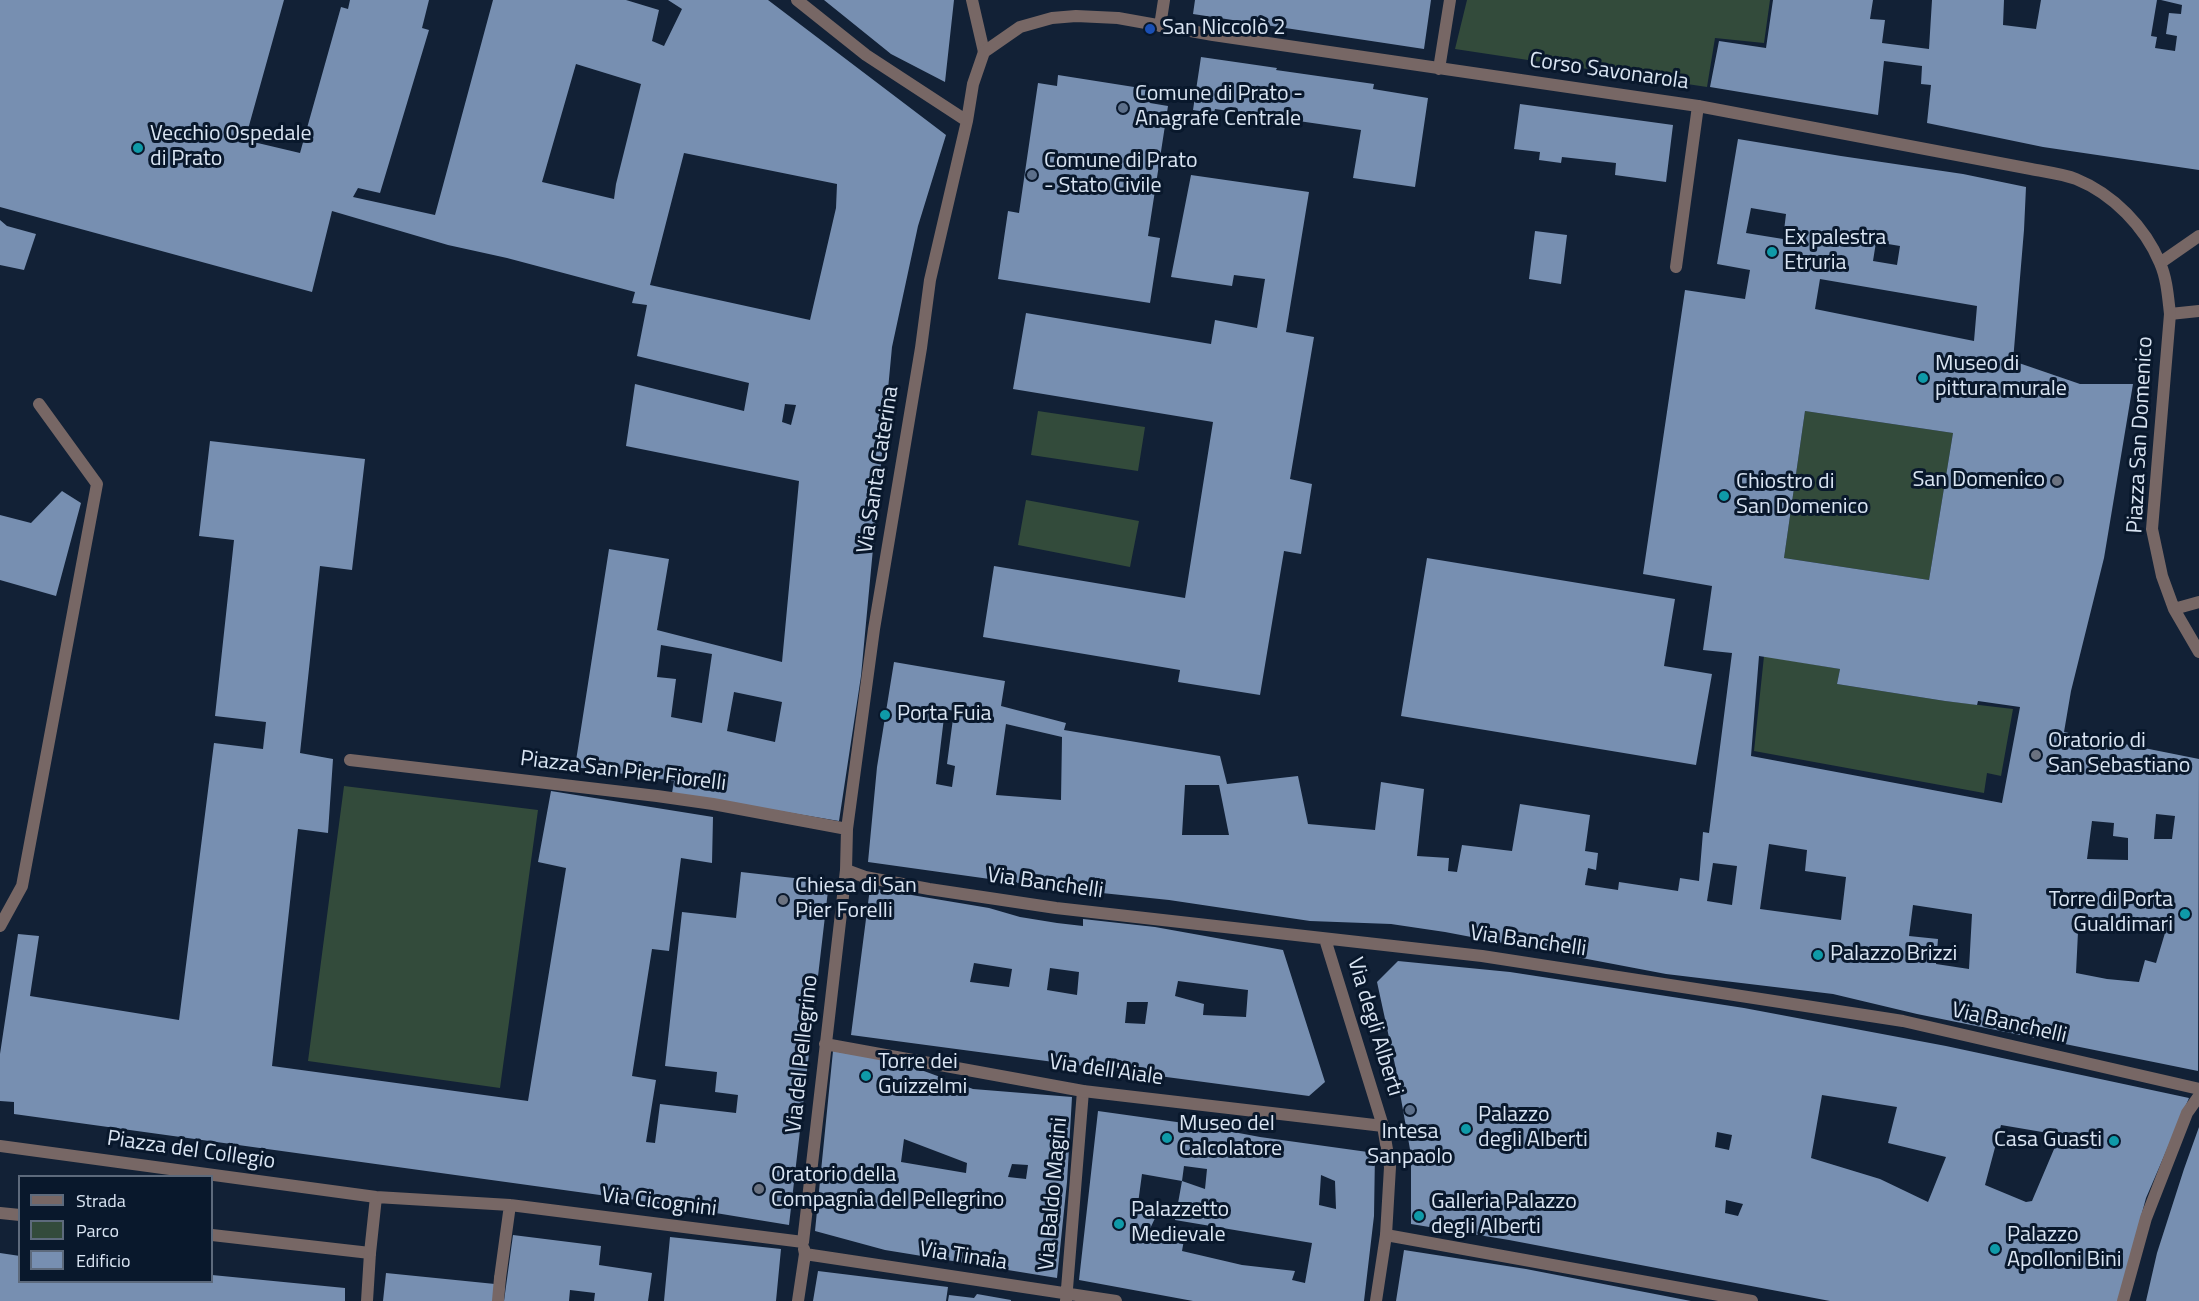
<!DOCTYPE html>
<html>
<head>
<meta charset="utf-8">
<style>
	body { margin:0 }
	#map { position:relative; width:2199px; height:1301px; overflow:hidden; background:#122136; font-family:"Titillium Web",sans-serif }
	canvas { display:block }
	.legend { position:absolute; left:18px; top:1175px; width:195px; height:108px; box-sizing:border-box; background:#09182c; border:2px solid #5d6a7c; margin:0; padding:8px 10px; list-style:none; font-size:18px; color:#dae5f3 }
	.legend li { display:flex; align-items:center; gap:12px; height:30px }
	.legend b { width:30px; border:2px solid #5d6a7c }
</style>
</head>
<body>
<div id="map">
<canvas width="2199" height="1301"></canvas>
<ul class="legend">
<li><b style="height:8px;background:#776765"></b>Strada</li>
<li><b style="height:16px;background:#334b3b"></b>Parco</li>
<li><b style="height:16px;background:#778fb1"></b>Edificio</li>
</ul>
</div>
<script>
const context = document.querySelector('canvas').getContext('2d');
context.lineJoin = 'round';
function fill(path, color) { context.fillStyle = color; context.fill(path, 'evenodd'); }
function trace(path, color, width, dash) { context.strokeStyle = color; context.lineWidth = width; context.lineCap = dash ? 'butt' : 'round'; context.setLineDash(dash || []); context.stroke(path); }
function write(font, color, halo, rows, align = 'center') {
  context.font = font + ' "Titillium Web",sans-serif'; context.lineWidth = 6; context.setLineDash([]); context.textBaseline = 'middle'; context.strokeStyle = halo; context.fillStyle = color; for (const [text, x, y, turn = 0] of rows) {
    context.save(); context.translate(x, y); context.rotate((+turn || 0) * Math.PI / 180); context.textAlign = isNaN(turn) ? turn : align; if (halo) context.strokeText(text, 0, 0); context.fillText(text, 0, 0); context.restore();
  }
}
const green = new Path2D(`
	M 1467,0 L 1770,0 L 1764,43 L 1715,38 L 1707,87 L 1455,49 Z
	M 1038,411 L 1145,427 L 1138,471 L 1031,455 Z
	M 1805,411 L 1953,433 L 1929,580 L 1784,558 Z
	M 1026,500 L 1139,521 L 1130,567 L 1018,545 Z
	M 1764,656 L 1840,669 L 1837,684 L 1945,701 L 2013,709 L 2001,776 L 1987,773 L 1984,793 L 1754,751 Z
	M 344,786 L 538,810 L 500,1088 L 308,1061 Z`);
const building = new Path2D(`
	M 0,0 L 284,0 L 245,140 L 300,153 L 341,7 L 348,9 L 350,0 L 429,0 L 422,28 L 429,30 L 380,193 L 358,188 L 353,197 L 435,215 L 493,0 L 626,0 L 659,10 L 652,41 L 664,46 L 682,9 L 668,0 L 768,0 L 946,135 L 918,226 L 892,347 L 861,676 L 839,821 L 672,793 L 674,781 L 575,767 L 609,549 L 669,559 L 657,630 L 782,662 L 799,481 L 626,446 L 635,384 L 744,411 L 749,383 L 637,356 L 647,305 L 632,303 L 635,292 L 507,258 L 448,245 L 332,211 L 312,292 L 0,207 ZM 576,64 L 641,84 L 616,184 L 614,199 L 542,182 ZM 684,153 L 837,184 L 836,208 L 810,320 L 650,285 ZM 785,404 L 796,405 L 791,425 L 782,422 ZM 661,645 L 712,654 L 702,723 L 671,717 L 676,679 L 657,677 ZM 734,692 L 782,702 L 775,742 L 727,731 Z
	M 824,0 L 954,0 L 945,82 L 891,54 Z
	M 1195,0 L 1431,0 L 1424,49 L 1193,14 Z
	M 1773,0 L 1873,0 L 1870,19 L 1885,20 L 1882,43 L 1929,49 L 1932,0 L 2004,0 L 2003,25 L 2036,29 L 2041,0 L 2157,0 L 2151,36 L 2157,37 L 2155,48 L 2175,51 L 2177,36 L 2166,34 L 2169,13 L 2181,14 L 2182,5 L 2161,0 L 2199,0 L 2199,170 L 2043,147 L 1927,123 L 1931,85 L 1921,84 L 1922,66 L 1884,61 L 1878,115 L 1710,87 L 1719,41 L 1766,48 Z
	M 1201,57 L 1277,68 L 1276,70 L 1374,84 L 1373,89 L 1428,98 L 1415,187 L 1353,178 L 1361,130 L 1215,109 L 1214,113 L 1193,110 Z
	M 1058,75 L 1153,90 L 1150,103 L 1168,106 L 1148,236 L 1160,238 L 1150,303 L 998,279 L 1008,211 L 1019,213 L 1038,83 L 1057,86 Z
	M 1520,104 L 1673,125 L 1666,182 L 1615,175 L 1616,163 L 1562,157 L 1561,163 L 1539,160 L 1540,152 L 1514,149 Z
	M 1738,139 L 1841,156 L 1963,174 L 2026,187 L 2024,230 L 2013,361 L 2080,384 L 2133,384 L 2104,558 L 2071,691 L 2064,732 L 2199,759 L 2198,1071 L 1917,1014 L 1833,994 L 1666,974 L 1445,932 L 1391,924 L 1310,921 L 1169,900 L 1054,888 L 868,862 L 877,767 L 894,662 L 1005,681 L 1001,706 L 1066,723 L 1064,730 L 1220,756 L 1227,784 L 1298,776 L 1308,824 L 1375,830 L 1381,782 L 1424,789 L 1417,856 L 1449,858 L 1448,871 L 1457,872 L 1462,845 L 1512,851 L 1520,804 L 1590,815 L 1585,851 L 1598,853 L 1596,870 L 1588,868 L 1585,885 L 1618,890 L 1619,882 L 1678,891 L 1680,878 L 1699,881 L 1703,832 L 1709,833 L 1732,653 L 1703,650 L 1712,586 L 1643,574 L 1685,290 L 1745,299 L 1750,270 L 1717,264 ZM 1751,208 L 1786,214 L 1783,239 L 1746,233 ZM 1876,242 L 1900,246 L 1897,265 L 1873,261 ZM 1820,279 L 1977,306 L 1974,341 L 1815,309 ZM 1805,411 L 1953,433 L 1929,580 L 1784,558 ZM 1759,656 L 1840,669 L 1837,684 L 1945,701 L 1977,705 L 1978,701 L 2020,707 L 2002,803 L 1751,756 ZM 945,709 L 954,711 L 947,764 L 955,766 L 952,787 L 936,784 ZM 1006,724 L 1062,737 L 1061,800 L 996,795 ZM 1185,785 L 1219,785 L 1229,835 L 1182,835 ZM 2156,814 L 2175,816 L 2172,839 L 2154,839 ZM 2092,821 L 2114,823 L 2113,836 L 2128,838 L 2128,860 L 2087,859 ZM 1769,844 L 1807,850 L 1805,871 L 1846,877 L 1841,920 L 1760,909 ZM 1713,863 L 1737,866 L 1732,905 L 1707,901 ZM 1913,905 L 1972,914 L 1969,969 L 1936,964 L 1938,939 L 1909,936 ZM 2078,932 L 2165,933 L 2156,963 L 2145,960 L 2139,982 L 2107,979 L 2076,973 Z
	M 1191,175 L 1309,192 L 1286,332 L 1314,337 L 1290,479 L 1312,484 L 1301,554 L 1284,551 L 1260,695 L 1178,682 L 1180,670 L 983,637 L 994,566 L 1185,598 L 1213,422 L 1013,389 L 1026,313 L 1211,344 L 1215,320 L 1257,328 L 1265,279 L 1234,275 L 1232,286 L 1171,277 Z
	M 0,220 L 7,226 L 36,234 L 24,270 L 0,265 Z
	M 1535,231 L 1567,235 L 1561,284 L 1529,279 Z
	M 210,441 L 365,459 L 352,570 L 320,566 L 300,753 L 333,759 L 328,833 L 298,829 L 272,1066 L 528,1101 L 566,868 L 538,862 L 551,791 L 713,817 L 712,863 L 681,858 L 669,951 L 652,949 L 632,1076 L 656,1080 L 646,1142 L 655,1143 L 660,1104 L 736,1113 L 738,1095 L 715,1092 L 717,1072 L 665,1066 L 682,912 L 736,918 L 741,872 L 829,882 L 789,1225 L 636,1200 L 14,1114 L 14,1102 L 0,1101 L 0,1054 L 18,934 L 39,936 L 30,996 L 179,1020 L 214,743 L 263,749 L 266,722 L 215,716 L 234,540 L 199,536 Z
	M 62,491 L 81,503 L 56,596 L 0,580 L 0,515 L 31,523 Z
	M 1427,558 L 1675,599 L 1664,666 L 1712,674 L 1696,765 L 1401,716 Z
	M 870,888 L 989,908 L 1020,917 L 1057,923 L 1083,926 L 1083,919 L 1155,927 L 1283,950 L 1325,1082 L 1309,1096 L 851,1035 ZM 974,963 L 1012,969 L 1009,987 L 970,982 ZM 1050,968 L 1079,972 L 1077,995 L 1047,990 ZM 1178,981 L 1248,990 L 1246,1017 L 1203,1015 L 1204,1004 L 1175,996 ZM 1127,1002 L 1148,1002 L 1145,1024 L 1125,1023 Z
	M 1398,961 L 1510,972 L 1744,1008 L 1946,1046 L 2189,1098 L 2146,1198 L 2118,1301 L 1830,1301 L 1509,1240 L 1411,1224 L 1411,1155 L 1395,1065 L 1377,982 ZM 1822,1095 L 1897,1107 L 1888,1143 L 1946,1157 L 1928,1202 L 1880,1179 L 1811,1158 ZM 2001,1125 L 2060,1135 L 2032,1201 L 2026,1202 L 1985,1185 ZM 1717,1132 L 1732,1135 L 1729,1150 L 1715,1147 ZM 1726,1200 L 1743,1204 L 1738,1216 L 1725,1213 Z
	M 833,1051 L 902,1063 L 973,1089 L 1072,1097 L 1067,1182 L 1057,1278 L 885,1250 L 815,1231 ZM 904,1139 L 967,1163 L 966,1173 L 901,1162 ZM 1012,1164 L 1028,1165 L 1026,1179 L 1008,1177 Z
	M 1098,1111 L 1191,1124 L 1260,1137 L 1375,1153 L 1374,1216 L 1364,1301 L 1193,1301 L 1079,1280 ZM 1184,1166 L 1207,1169 L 1205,1189 L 1182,1181 L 1175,1220 L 1312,1243 L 1305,1283 L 1292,1280 L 1295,1271 L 1242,1265 L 1182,1251 L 1185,1234 L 1148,1233 L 1156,1216 L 1137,1211 L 1142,1174 L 1182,1181 ZM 1321,1175 L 1335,1181 L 1336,1209 L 1319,1205 Z
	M 2199,1127 L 2199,1301 L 2146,1301 L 2157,1253 L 2184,1169 Z
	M 513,1235 L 601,1246 L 599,1265 L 652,1273 L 648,1301 L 594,1301 L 595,1293 L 570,1290 L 569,1301 L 504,1301 Z
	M 670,1237 L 781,1249 L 776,1301 L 664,1301 Z
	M 1404,1250 L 1526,1269 L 1691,1301 L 1396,1301 Z
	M 0,1253 L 20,1256 L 20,1282 L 212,1282 L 212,1275 L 345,1288 L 345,1301 L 0,1301 Z
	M 818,1271 L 948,1287 L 946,1301 L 813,1301 Z
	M 386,1273 L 495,1284 L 493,1301 L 383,1301 Z
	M 977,1294 L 1011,1300 L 1011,1301 L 948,1301 L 949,1295 L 974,1298 Z`);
const service = new Path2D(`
	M 1676,267 L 1698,106
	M 0,926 L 22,886 L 97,484 L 39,404
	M 0,1213 L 20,1215
	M 212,1235 L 370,1253`);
const pedestrian = new Path2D(`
	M 972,0 L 984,52
	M 1160,26 L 1164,0
	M 2170,314 L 2199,311
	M 1386,1235 L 1752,1301
	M 805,1254 L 1116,1301
	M 367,1301 L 370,1253
	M 498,1301 L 500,1278
	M 798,1301 L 805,1254 L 804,1249
	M 1066,1301 L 1083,1091
	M 2123,1301 L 2146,1218 L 2187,1113 L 2199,1096`);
const minor = new Path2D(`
	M 797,0 L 866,55 L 967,121
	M 1439,69 L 1450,0
	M 2160,263 L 2199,236
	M 2174,609 L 2199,602
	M 350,760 L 657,796 L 713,804 L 847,829
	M 846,870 L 865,877 L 929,889 L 1056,908 L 1482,956 L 1903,1021 L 2199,1089
	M 1325,939 L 1383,1126 L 1390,1167 L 1386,1235 L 1376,1301
	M 825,1044 L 1083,1091 L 1383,1126
	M 0,1146 L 376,1197 L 510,1205 L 803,1242 L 846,870 L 847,829 L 874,629 L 921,348 L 930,280 L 967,121 L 973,84 L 984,52 L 1020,27 L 1052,18 L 1076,16 L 1118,18 L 1213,35 L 1698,106 L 2031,169 C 2046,172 2063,174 2076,179 C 2113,194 2145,227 2160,263 C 2167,279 2168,297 2170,314 L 2152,529 L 2162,576 L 2174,609 L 2199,652
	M 370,1253 L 376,1197
	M 500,1278 L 510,1205`);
const markers = [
	[1150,29,6,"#1a4fb4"],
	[1123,108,6,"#5c6f8a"],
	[138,148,6,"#0f9aa8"],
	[1032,175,6,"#5c6f8a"],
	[1772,252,6,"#0f9aa8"],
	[1923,378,6,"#0f9aa8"],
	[2057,481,6,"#6b7280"],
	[1724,496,6,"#0f9aa8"],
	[885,715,6,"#0f9aa8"],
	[2036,755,6,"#6b7280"],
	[783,900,6,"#6b7280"],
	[2185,914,6,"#0f9aa8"],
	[1818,955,6,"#0f9aa8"],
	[866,1076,6,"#0f9aa8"],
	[1410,1110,6,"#5c6f8a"],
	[1466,1129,6,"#0f9aa8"],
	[1167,1138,6,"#0f9aa8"],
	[2114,1141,6,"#0f9aa8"],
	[759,1189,6,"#6b7280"],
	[1419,1216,6,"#0f9aa8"],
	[1119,1224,6,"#0f9aa8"],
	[1995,1249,6,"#0f9aa8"]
];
const poiNames = [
	["San Niccolò 2",1162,29],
	["Comune di Prato -",1135,95],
	["Anagrafe Centrale",1135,120],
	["Vecchio Ospedale",150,135],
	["di Prato",150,160],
	["Comune di Prato",1044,162],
	["- Stato Civile",1044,187],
	["Ex palestra",1784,239],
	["Etruria",1784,264],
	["Museo di",1935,365],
	["pittura murale",1935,390],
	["San Domenico",2045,481,"right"],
	["Chiostro di",1736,483],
	["San Domenico",1736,508],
	["Porta Fuia",897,715],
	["Oratorio di",2048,742],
	["San Sebastiano",2048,767],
	["Chiesa di San",795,887],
	["Pier Forelli",795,912],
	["Torre di Porta",2173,901,"right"],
	["Gualdimari",2173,926,"right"],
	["Palazzo Brizzi",1830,955],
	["Torre dei",878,1063],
	["Guizzelmi",878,1088],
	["Palazzo",1478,1116],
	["degli Alberti",1478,1141],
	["Museo del",1179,1125],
	["Calcolatore",1179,1150],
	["Intesa",1410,1133,"center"],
	["Sanpaolo",1410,1158,"center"],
	["Casa Guasti",2102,1141,"right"],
	["Oratorio della",771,1176],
	["Compagnia del Pellegrino",771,1201],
	["Galleria Palazzo",1431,1203],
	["degli Alberti",1431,1228],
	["Palazzetto",1131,1211],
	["Medievale",1131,1236],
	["Palazzo",2007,1236],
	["Apolloni Bini",2007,1261]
];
const streetNames = [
	["Corso Savonarola",1609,72,8],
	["Piazza San Domenico",2141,435,-87],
	["Via Santa Caterina",879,470,-81],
	["Piazza San Pier Fiorelli",623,772,7],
	["Via Banchelli",1045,884,8],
	["Via Banchelli",1528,942,8],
	["Via Banchelli",2009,1024,13],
	["Via degli Alberti",1374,1027,73],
	["Via del Pellegrino",803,1054,-84],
	["Via dell'Aiale",1106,1071,8],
	["Piazza del Collegio",191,1151,8],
	["Via Baldo Magini",1054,1194,-85],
	["Via Cicognini",659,1203,7],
	["Via Tinaia",963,1257,9]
];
fill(green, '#334b3b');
fill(building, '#778fb1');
trace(service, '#776765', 12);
trace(pedestrian, '#776765', 12);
trace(minor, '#776765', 12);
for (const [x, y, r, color] of markers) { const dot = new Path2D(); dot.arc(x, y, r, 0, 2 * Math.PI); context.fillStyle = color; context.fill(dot); trace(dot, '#09182c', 2); }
write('22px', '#dae5f3', '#09182c', poiNames, 'left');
write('22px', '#dae5f3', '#09182c', streetNames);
</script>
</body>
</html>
